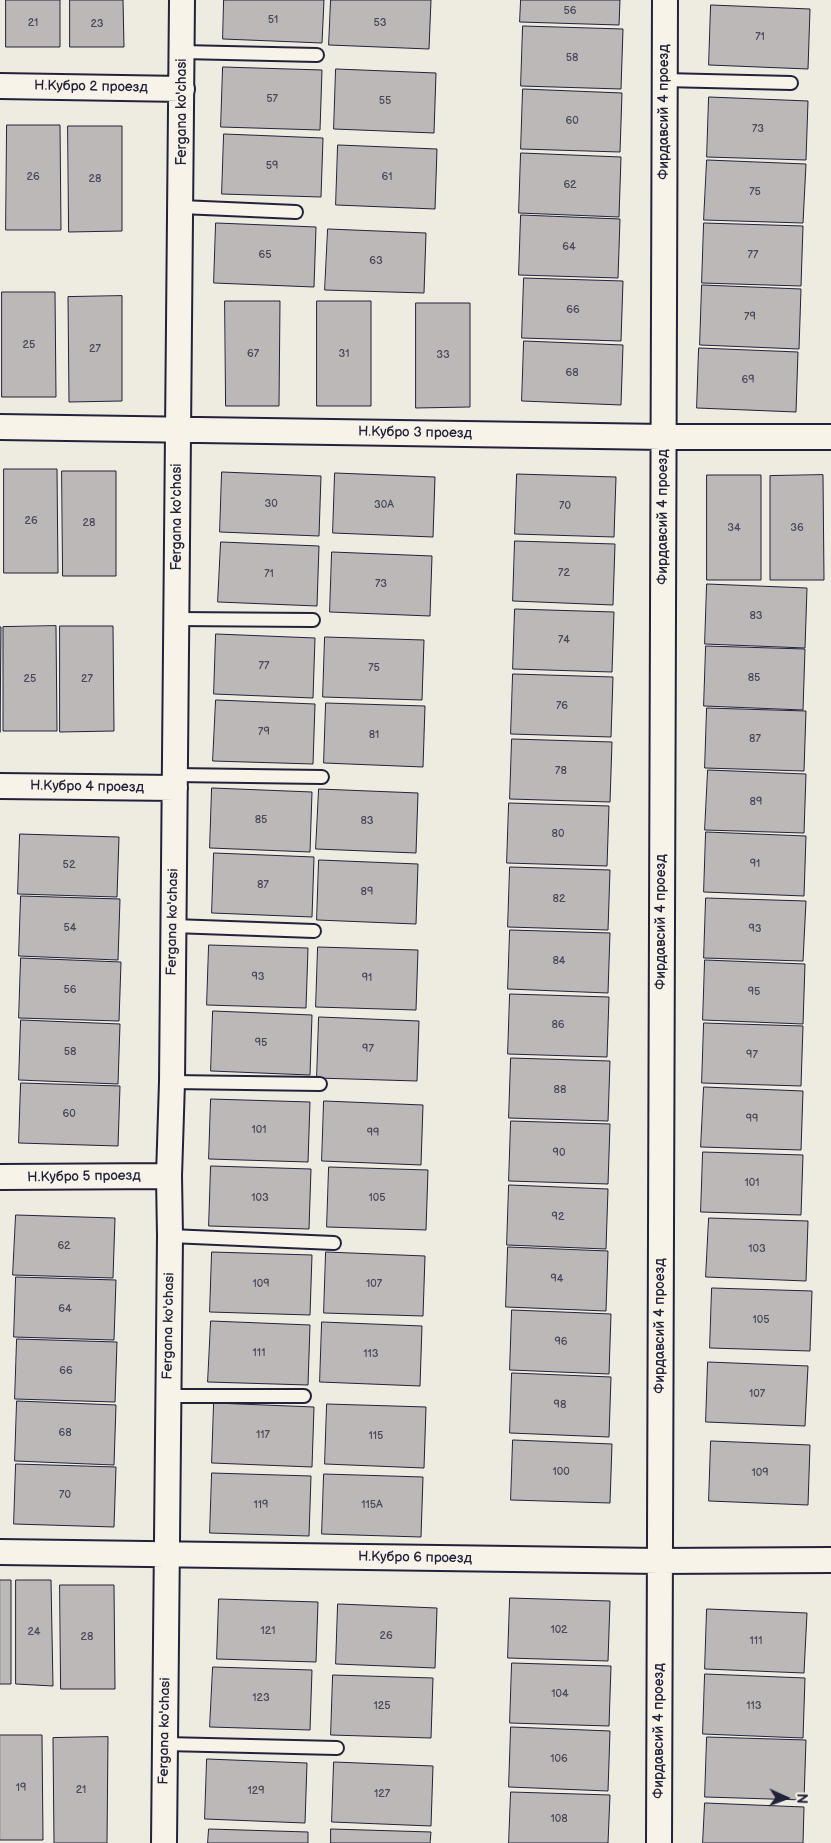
<!DOCTYPE html>
<html>
<head>
<meta charset="utf-8">
<style>
	body { margin:0 }
	#map { position:relative; width:831px; height:1843px; overflow:hidden; background:#eeebe1; font-family:"Balsamiq Sans",sans-serif }
	canvas { display:block }
	.north { position:absolute; left:761px; top:1773px; width:50px; height:50px; -webkit-text-stroke:4px #f7f3e8; paint-order:stroke; rotate:92deg; font-size:14px; font-weight:700; line-height:20px; text-align:center; color:#22223b }
	.north::after { content:''; display:block; margin:auto; width:18px; height:22px; background:#22223b; clip-path:polygon(50% 0,100% 100%,50% 72%,0 100%) }
</style>
</head>
<body>
<div id="map">
<canvas width="831" height="1843"></canvas>
<div class="north">N</div>
</div>
<script>
const context = document.querySelector('canvas').getContext('2d');
context.lineJoin = 'round';
function fill(path, color) { context.fillStyle = color; context.fill(path, 'evenodd'); }
function trace(path, color, width, dash) { context.strokeStyle = color; context.lineWidth = width; context.lineCap = dash ? 'butt' : 'round'; context.setLineDash(dash || []); context.stroke(path); }
function write(font, color, halo, rows, align = 'center') {
  context.font = font + ' "Balsamiq Sans",sans-serif'; context.lineWidth = 4; context.setLineDash([]); context.textBaseline = 'middle'; context.strokeStyle = halo; context.fillStyle = color; for (const [text, x, y, turn = 0] of rows) {
    context.save(); context.translate(x, y); context.rotate((+turn || 0) * Math.PI / 180); context.textAlign = isNaN(turn) ? turn : align; if (halo) context.strokeText(text, 0, 0); context.fillText(text, 0, 0); context.restore();
  }
}
const building = new Path2D(`
	M 6,0 L 60,0 L 60,47 L 6,47 Z
	M 70,0 L 123,0 L 124,47 L 70,47 Z
	M 224,0 L 324,0 L 322,43 L 223,39 Z
	M 331,0 L 431,0 L 429,49 L 329,45 Z
	M 521,0 L 620,0 L 619,25 L 520,22 Z
	M 711,5 L 810,9 L 808,69 L 709,65 Z
	M 523,26 L 623,29 L 621,89 L 521,86 Z
	M 223,67 L 322,70 L 320,130 L 221,127 Z
	M 336,69 L 436,73 L 434,133 L 334,129 Z
	M 523,89 L 622,93 L 620,152 L 521,149 Z
	M 709,97 L 808,101 L 806,160 L 707,157 Z
	M 7,125 L 60,125 L 61,230 L 6,230 Z
	M 68,126 L 122,126 L 122,231 L 69,232 Z
	M 224,134 L 323,138 L 321,197 L 222,194 Z
	M 338,145 L 437,149 L 435,209 L 336,205 Z
	M 521,153 L 621,157 L 619,217 L 519,213 Z
	M 707,160 L 806,164 L 803,223 L 704,220 Z
	M 521,215 L 620,219 L 618,278 L 519,275 Z
	M 216,223 L 316,227 L 314,287 L 214,283 Z
	M 704,223 L 803,226 L 801,286 L 702,283 Z
	M 328,229 L 426,233 L 424,293 L 325,290 Z
	M 524,278 L 623,281 L 621,341 L 522,338 Z
	M 702,285 L 801,289 L 799,349 L 700,345 Z
	M 2,292 L 55,292 L 56,397 L 2,397 Z
	M 122,296 L 122,401 L 69,402 L 68,297 Z
	M 225,301 L 280,301 L 279,406 L 226,406 Z
	M 317,301 L 371,301 L 371,406 L 317,406 Z
	M 416,303 L 470,303 L 470,407 L 416,408 Z
	M 524,341 L 623,345 L 621,405 L 522,401 Z
	M 699,348 L 798,352 L 796,412 L 697,408 Z
	M 4,469 L 57,469 L 58,573 L 4,573 Z
	M 62,471 L 116,471 L 116,576 L 63,576 Z
	M 222,472 L 321,476 L 319,536 L 220,532 Z
	M 335,473 L 435,477 L 433,537 L 333,533 Z
	M 517,474 L 616,477 L 614,537 L 515,534 Z
	M 707,475 L 761,475 L 761,580 L 707,580 Z
	M 823,475 L 824,580 L 770,580 L 770,476 Z
	M 515,541 L 615,544 L 613,605 L 513,601 Z
	M 221,542 L 319,546 L 317,606 L 218,602 Z
	M 332,552 L 432,556 L 430,616 L 330,612 Z
	M 707,584 L 807,588 L 805,648 L 705,644 Z
	M 515,609 L 614,612 L 612,672 L 513,669 Z
	M 56,626 L 57,731 L 3,731 L 3,627 Z
	M 60,626 L 113,626 L 114,731 L 60,732 Z
	M 0,627 L 1,627 L 0,732 Z
	M 216,634 L 315,638 L 313,698 L 214,694 Z
	M 325,637 L 424,640 L 422,700 L 323,697 Z
	M 706,646 L 805,649 L 803,710 L 704,706 Z
	M 513,674 L 613,677 L 611,737 L 511,734 Z
	M 216,700 L 315,704 L 313,764 L 213,761 Z
	M 326,703 L 425,706 L 423,767 L 324,763 Z
	M 707,708 L 806,711 L 804,771 L 705,768 Z
	M 512,739 L 612,742 L 610,802 L 510,799 Z
	M 708,770 L 806,774 L 804,833 L 705,830 Z
	M 212,788 L 312,792 L 310,852 L 210,848 Z
	M 319,789 L 418,793 L 416,853 L 316,849 Z
	M 509,803 L 609,806 L 607,866 L 507,863 Z
	M 706,832 L 806,836 L 804,896 L 704,892 Z
	M 20,834 L 119,837 L 117,897 L 18,894 Z
	M 214,853 L 314,857 L 312,917 L 212,913 Z
	M 319,860 L 418,864 L 416,924 L 317,920 Z
	M 510,867 L 610,870 L 608,930 L 508,927 Z
	M 21,896 L 120,899 L 118,960 L 19,956 Z
	M 706,898 L 806,901 L 803,961 L 704,958 Z
	M 510,930 L 610,933 L 608,993 L 508,989 Z
	M 209,945 L 308,948 L 306,1008 L 207,1005 Z
	M 318,947 L 418,950 L 416,1010 L 316,1007 Z
	M 21,958 L 121,962 L 119,1021 L 19,1018 Z
	M 705,960 L 805,964 L 803,1024 L 703,1020 Z
	M 510,994 L 609,997 L 607,1057 L 508,1054 Z
	M 213,1011 L 312,1015 L 310,1075 L 211,1071 Z
	M 319,1017 L 419,1021 L 417,1081 L 317,1078 Z
	M 21,1020 L 120,1024 L 118,1084 L 19,1080 Z
	M 704,1023 L 803,1026 L 801,1086 L 702,1083 Z
	M 511,1058 L 610,1061 L 608,1121 L 509,1118 Z
	M 21,1083 L 120,1086 L 118,1146 L 19,1143 Z
	M 704,1087 L 803,1091 L 801,1150 L 701,1147 Z
	M 211,1099 L 310,1102 L 308,1162 L 209,1159 Z
	M 324,1101 L 423,1105 L 421,1165 L 322,1161 Z
	M 511,1121 L 610,1124 L 608,1184 L 509,1181 Z
	M 703,1152 L 803,1155 L 801,1215 L 701,1212 Z
	M 211,1166 L 311,1169 L 309,1229 L 209,1226 Z
	M 329,1167 L 428,1170 L 426,1230 L 327,1227 Z
	M 509,1185 L 608,1189 L 606,1249 L 507,1245 Z
	M 16,1215 L 115,1218 L 113,1278 L 13,1275 Z
	M 709,1218 L 808,1221 L 806,1281 L 706,1277 Z
	M 508,1247 L 608,1251 L 606,1311 L 506,1307 Z
	M 212,1252 L 312,1255 L 310,1315 L 210,1312 Z
	M 326,1252 L 425,1256 L 423,1316 L 324,1313 Z
	M 16,1277 L 116,1280 L 114,1340 L 14,1337 Z
	M 712,1288 L 812,1291 L 810,1351 L 710,1348 Z
	M 512,1310 L 611,1314 L 609,1374 L 510,1370 Z
	M 211,1321 L 310,1325 L 308,1385 L 208,1382 Z
	M 322,1322 L 422,1326 L 420,1386 L 320,1382 Z
	M 17,1339 L 117,1342 L 115,1402 L 15,1399 Z
	M 708,1362 L 808,1366 L 805,1426 L 706,1422 Z
	M 512,1373 L 611,1377 L 609,1437 L 510,1433 Z
	M 17,1401 L 116,1405 L 114,1465 L 15,1461 Z
	M 214,1403 L 314,1407 L 312,1467 L 212,1463 Z
	M 327,1404 L 426,1407 L 424,1468 L 325,1464 Z
	M 513,1440 L 612,1444 L 610,1503 L 511,1500 Z
	M 711,1441 L 810,1445 L 808,1505 L 709,1501 Z
	M 16,1464 L 116,1467 L 114,1527 L 14,1524 Z
	M 212,1473 L 311,1476 L 309,1536 L 210,1533 Z
	M 324,1474 L 423,1477 L 421,1537 L 322,1534 Z
	M 0,1580 L 11,1580 L 11,1684 L 0,1684 Z
	M 16,1580 L 51,1580 L 53,1686 L 16,1684 Z
	M 60,1585 L 114,1585 L 115,1689 L 61,1689 Z
	M 510,1598 L 610,1601 L 608,1661 L 508,1658 Z
	M 219,1599 L 318,1602 L 316,1662 L 217,1659 Z
	M 338,1604 L 437,1608 L 435,1668 L 336,1664 Z
	M 707,1609 L 807,1613 L 804,1673 L 705,1669 Z
	M 512,1663 L 611,1666 L 609,1726 L 510,1723 Z
	M 213,1667 L 312,1670 L 310,1730 L 210,1727 Z
	M 705,1674 L 805,1678 L 803,1738 L 703,1734 Z
	M 333,1675 L 433,1678 L 431,1738 L 331,1735 Z
	M 511,1727 L 610,1731 L 608,1791 L 509,1787 Z
	M 0,1735 L 42,1735 L 43,1840 L 0,1840 Z
	M 108,1737 L 107,1843 L 54,1843 L 53,1738 Z
	M 707,1737 L 806,1740 L 804,1800 L 705,1797 Z
	M 207,1759 L 307,1763 L 305,1823 L 205,1819 Z
	M 334,1762 L 433,1766 L 431,1826 L 332,1822 Z
	M 511,1792 L 610,1795 L 608,1843 L 509,1843 Z
	M 705,1803 L 804,1807 L 803,1843 L 703,1843 Z
	M 209,1829 L 308,1832 L 308,1843 L 208,1843 Z
	M 331,1829 L 431,1832 L 430,1843 L 331,1843 Z`);
const lane = new Path2D(`
	M 182,52 L 317,55
	M 664,80 L 791,83
	M 181,207 L 296,212
	M 176,619 L 313,620
	M 175,775 L 322,777
	M 173,926 L 314,931
	M 172,1082 L 320,1084
	M 170,1236 L 334,1243
	M 168,1396 L 304,1396
	M 165,1744 L 337,1748`);
const street = new Path2D(`
	M 0,86 L 182,89
	M 0,427 L 664,437 L 831,437
	M 0,786 L 175,788
	M 0,1177 L 169,1176
	M 0,1552 L 659,1561 L 831,1560
	M 164,1843 L 170,1236 L 169,1176 L 172,1082 L 182,0
	M 659,1843 L 665,0`);
const numberNames = [
	["56",570,11],
	["51",273,20],
	["21",33,23],
	["53",380,23],
	["23",97,24],
	["71",760,37],
	["58",572,58],
	["57",272,99],
	["55",385,101],
	["60",572,121],
	["73",758,129],
	["59",272,166],
	["26",33,177],
	["61",387,177],
	["28",95,179],
	["62",570,185],
	["75",755,192],
	["64",569,247],
	["65",265,255],
	["77",753,255],
	["63",376,261],
	["66",573,310],
	["79",750,317],
	["25",29,345],
	["27",95,349],
	["67",253,354],
	["31",344,354],
	["33",443,355],
	["68",572,373],
	["69",748,380],
	["30",271,504],
	["30A",384,505],
	["70",565,506],
	["26",31,521],
	["28",89,523],
	["34",734,528],
	["36",797,528],
	["72",564,573],
	["71",269,574],
	["73",381,584],
	["83",756,616],
	["74",564,640],
	["77",264,666],
	["75",374,668],
	["85",754,678],
	["25",30,679],
	["27",87,679],
	["76",562,706],
	["79",264,732],
	["81",374,735],
	["87",755,739],
	["78",561,771],
	["89",756,802],
	["85",261,820],
	["83",367,821],
	["80",558,834],
	["91",755,864],
	["52",69,865],
	["87",263,885],
	["89",367,892],
	["82",559,899],
	["54",70,928],
	["93",755,929],
	["84",559,961],
	["93",258,977],
	["91",367,978],
	["56",70,990],
	["95",754,992],
	["86",558,1025],
	["95",261,1043],
	["97",368,1049],
	["58",70,1052],
	["97",752,1055],
	["88",560,1090],
	["60",69,1114],
	["99",752,1119],
	["101",259,1130],
	["99",373,1133],
	["90",559,1153],
	["101",752,1183],
	["103",260,1198],
	["105",377,1198],
	["92",558,1217],
	["62",64,1246],
	["103",757,1249],
	["94",557,1279],
	["109",261,1284],
	["107",374,1284],
	["64",65,1309],
	["105",761,1320],
	["96",561,1342],
	["111",259,1353],
	["113",371,1354],
	["66",66,1371],
	["107",757,1394],
	["98",560,1405],
	["68",65,1433],
	["117",263,1435],
	["115",376,1436],
	["100",561,1472],
	["109",760,1473],
	["70",65,1495],
	["119",261,1505],
	["115A",372,1505],
	["102",559,1630],
	["121",268,1631],
	["24",34,1632],
	["26",386,1636],
	["28",87,1637],
	["111",756,1641],
	["104",560,1694],
	["123",261,1698],
	["125",382,1706],
	["113",754,1706],
	["106",559,1759],
	["19",21,1788],
	["21",81,1790],
	["129",256,1791],
	["127",382,1794],
	["108",559,1819]
];
const streetNames = [
	["Н.Кубро 2 проезд",91,87,1],
	["Fergana ko'chasi",182,112,-90],
	["Фирдавсий 4 проезд",664,112,-90],
	["Н.Кубро 3 проезд",415,433,1],
	["Fergana ko'chasi",177,517,-90],
	["Фирдавсий 4 проезд",663,517,-90],
	["Н.Кубро 4 проезд",87,787,1],
	["Fergana ko'chasi",173,922,-89],
	["Фирдавсий 4 проезд",661,922,-90],
	["Н.Кубро 5 проезд",84,1177,-1],
	["Fergana ko'chasi",169,1326,-89],
	["Фирдавсий 4 проезд",660,1326,-90],
	["Н.Кубро 6 проезд",415,1558,1],
	["Fergana ko'chasi",165,1731,-89],
	["Фирдавсий 4 проезд",659,1731,-90]
];
fill(building, '#bbb8b7');
trace(building, '#22223b', 1);
trace(lane, '#22223b', 16);
trace(street, '#22223b', 28);
trace(lane, '#f7f3e8', 12);
trace(street, '#f7f3e8', 24);
write('11px', '#48485a', null, numberNames);
write('14px', '#22223b', '#f7f3e8', streetNames);
</script>
</body>
</html>
